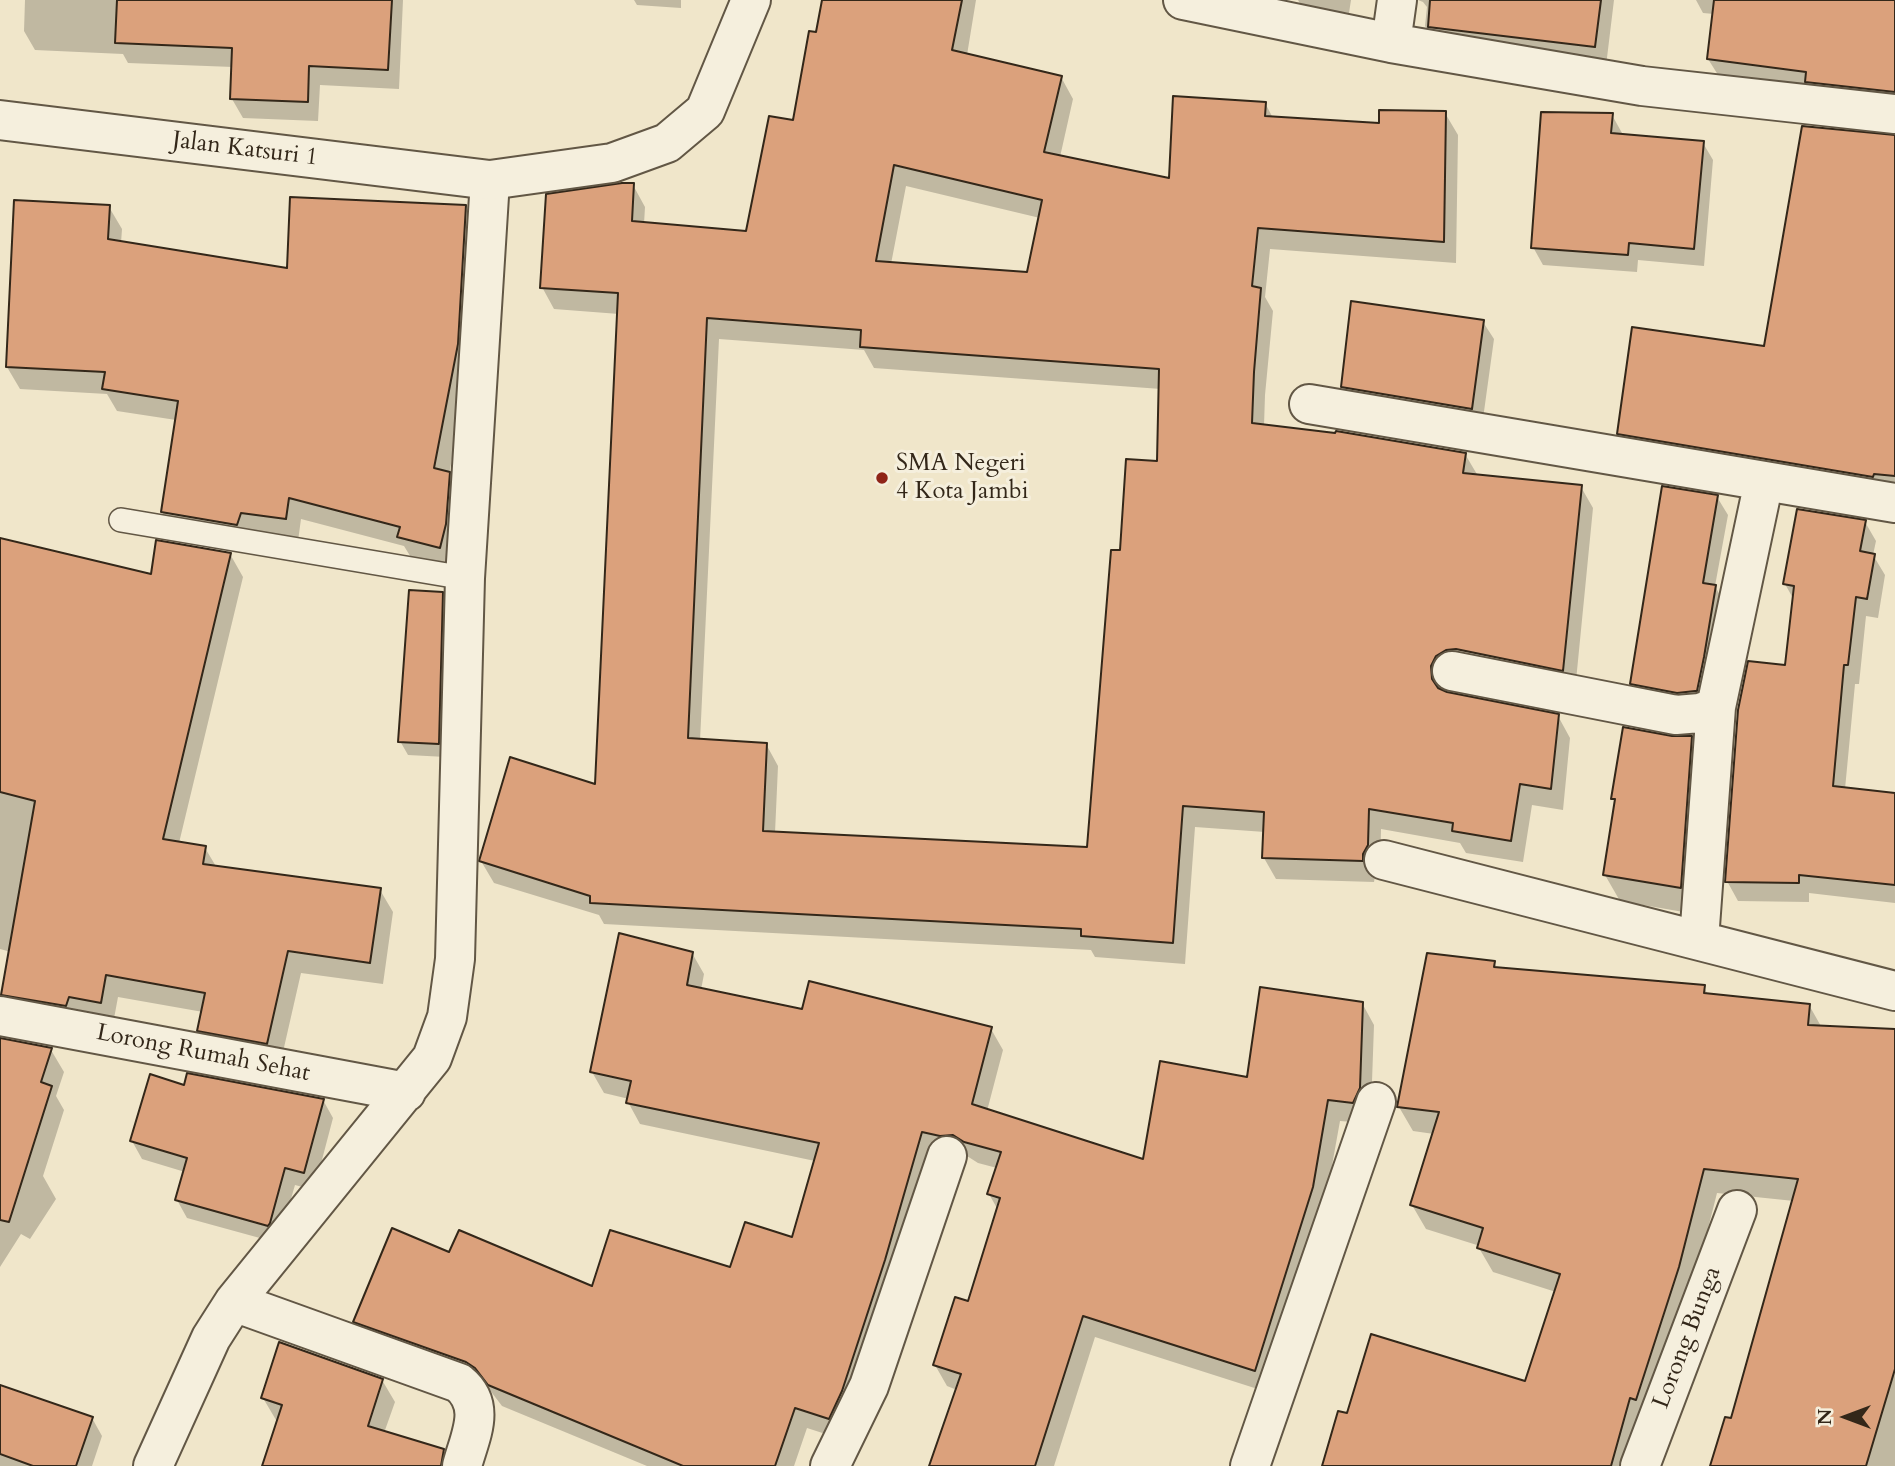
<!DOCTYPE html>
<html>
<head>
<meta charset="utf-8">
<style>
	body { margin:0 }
	#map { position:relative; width:1895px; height:1466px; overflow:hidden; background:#f0e6ca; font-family:Cardo,serif }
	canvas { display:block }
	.north { position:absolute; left:1811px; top:1382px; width:70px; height:70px; -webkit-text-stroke:5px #f5efdd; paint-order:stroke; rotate:270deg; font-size:19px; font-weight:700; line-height:28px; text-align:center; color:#332719 }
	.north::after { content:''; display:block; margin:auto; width:24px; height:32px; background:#332719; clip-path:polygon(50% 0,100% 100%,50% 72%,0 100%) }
</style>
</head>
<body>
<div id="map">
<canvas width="1895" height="1466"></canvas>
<div class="north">N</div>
</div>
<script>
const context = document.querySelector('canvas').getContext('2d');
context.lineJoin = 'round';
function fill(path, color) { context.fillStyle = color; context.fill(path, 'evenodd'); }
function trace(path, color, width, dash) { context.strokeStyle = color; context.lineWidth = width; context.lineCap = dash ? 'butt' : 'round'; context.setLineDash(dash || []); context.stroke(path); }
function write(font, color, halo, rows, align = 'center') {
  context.font = font + ' Cardo,serif'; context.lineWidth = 6; context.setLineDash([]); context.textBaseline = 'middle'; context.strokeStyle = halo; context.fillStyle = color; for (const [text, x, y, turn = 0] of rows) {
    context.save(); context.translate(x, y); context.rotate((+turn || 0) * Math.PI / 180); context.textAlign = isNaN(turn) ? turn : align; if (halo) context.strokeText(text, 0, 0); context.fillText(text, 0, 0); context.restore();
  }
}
const shadow = new Path2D(`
	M 25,0 L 403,0 L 399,89 L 320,85 L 318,121 L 243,118 L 232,99 L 233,67 L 128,63 L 123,54 L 35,50 L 24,31 Z
	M 634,0 L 681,0 L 681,8 L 637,5 Z
	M 824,0 L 976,0 L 967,55 L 1061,77 L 1073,99 L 1060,157 L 1171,180 L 1265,103 L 1273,118 L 1380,125 L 1445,113 L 1458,135 L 1456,263 L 1270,249 L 1265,297 L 1273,311 L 1265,395 L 1264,426 L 1465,454 L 1478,476 L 1581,487 L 1593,508 L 1575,691 L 1448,678 L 1442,690 L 1442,692 L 1558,716 L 1570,738 L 1563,810 L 1532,805 L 1523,862 L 1466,853 L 1460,843 L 1381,829 L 1380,867 L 1375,876 L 1374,882 L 1276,879 L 1264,858 L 1265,832 L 1195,827 L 1185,964 L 1095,957 L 1091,950 L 604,924 L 599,915 L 494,883 L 481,861 L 597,786 L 619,314 L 554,309 L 542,287 L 633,185 L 645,207 L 644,224 L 747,233 L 794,123 L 818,34 ZM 906,186 L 1040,218 L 1028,274 L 891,264 ZM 719,339 L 864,350 L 874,368 L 1161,389 L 1159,463 L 1089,849 L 775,833 L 778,766 L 766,744 L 700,741 Z
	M 1298,0 L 1351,0 L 1349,13 L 1302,7 Z
	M 1418,0 L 1614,0 L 1606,66 L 1437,46 L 1425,26 L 1427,7 L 1423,2 Z
	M 1696,0 L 1895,0 L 1895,110 L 1720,78 L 1708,59 L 1714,14 L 1703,13 Z
	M 1612,115 L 1622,133 L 1622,136 L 1703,143 L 1713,160 L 1704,266 L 1638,260 L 1637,272 L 1543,265 L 1533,247 Z
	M 1895,137 L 1895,496 L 1630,453 L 1619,434 L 1765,348 Z
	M 109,207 L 122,229 L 121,243 L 288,270 L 465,207 L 478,229 L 470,367 L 449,474 L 462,495 L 453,569 L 412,559 L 404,546 L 301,519 L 298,541 L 175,534 L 162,512 L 176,420 L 117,411 L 107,394 L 20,389 L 7,367 Z
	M 1483,322 L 1494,339 L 1482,426 L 1353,405 L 1342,387 Z
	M 1717,497 L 1728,515 L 1715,586 L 1725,605 L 1707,708 L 1642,701 L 1632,683 Z
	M 1865,522 L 1876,541 L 1873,555 L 1885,575 L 1878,618 L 1866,616 L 1859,684 L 1855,684 L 1845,789 L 1895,794 L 1895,903 L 1809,893 L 1809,902 L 1738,901 L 1727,881 L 1787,667 L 1794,600 L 1785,584 Z
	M 0,539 L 153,576 L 230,554 L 243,577 L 179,843 L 205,848 L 217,868 L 380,890 L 393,912 L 383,984 L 301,973 L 280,1065 L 212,1053 L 199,1030 L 203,1012 L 118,997 L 113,1024 L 16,1017 L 3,994 L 11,952 L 0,949 Z
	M 442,593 L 450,607 L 446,757 L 408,755 L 400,741 Z
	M 1691,737 L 1706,763 L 1695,914 L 1620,901 L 1605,875 L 1616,804 L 1613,798 L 1672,738 Z
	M 692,953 L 704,974 L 701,990 L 803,1011 L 991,1029 L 1003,1050 L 987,1111 L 1144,1161 L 1248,1079 L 1362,1003 L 1374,1025 L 1371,1110 L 1365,1123 L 1340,1121 L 1324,1210 L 1267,1392 L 1095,1337 L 1054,1466 L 931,1466 L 957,1390 L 947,1386 L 935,1365 L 969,1303 L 998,1210 L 989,1194 L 997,1168 L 978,1163 L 967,1156 L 953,1157 L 841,1439 L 807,1428 L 794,1466 L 647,1466 L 502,1406 L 489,1389 L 480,1383 L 367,1343 L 355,1321 L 450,1255 L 593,1289 L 732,1269 L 793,1239 L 815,1161 L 640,1124 L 628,1102 L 629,1099 L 604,1093 L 592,1072 Z
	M 1494,963 L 1498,969 L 1704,987 L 1708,995 L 1809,1005 L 1822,1028 L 1895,1031 L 1895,1466 L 1712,1466 L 1732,1421 L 1794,1201 L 1717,1193 L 1692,1292 L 1631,1466 L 1324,1466 L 1348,1415 L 1526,1383 L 1556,1292 L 1493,1272 L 1479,1248 L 1480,1246 L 1426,1229 L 1412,1205 L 1434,1134 L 1413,1131 L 1399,1107 Z
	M 0,1040 L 51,1050 L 64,1072 L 56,1096 L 64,1110 L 43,1176 L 56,1199 L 30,1239 L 21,1234 L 0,1267 Z
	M 323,1100 L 333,1118 L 314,1190 L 295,1185 L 278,1243 L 187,1218 L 177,1200 L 185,1172 L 142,1159 L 132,1141 Z
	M 382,1380 L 395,1402 L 384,1433 L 443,1450 L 452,1466 L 264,1466 L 279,1420 L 276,1420 L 263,1398 Z
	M 0,1387 L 92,1418 L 102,1436 L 92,1466 L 0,1466 Z`);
const building = new Path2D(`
	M 117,0 L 392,0 L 388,70 L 309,66 L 308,102 L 230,99 L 232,48 L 115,43 Z
	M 822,0 L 962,0 L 952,50 L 1062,76 L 1044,152 L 1169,178 L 1173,96 L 1266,102 L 1265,116 L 1379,123 L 1379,110 L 1446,111 L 1444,242 L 1258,228 L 1252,286 L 1261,288 L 1254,372 L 1252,423 L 1335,433 L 1336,431 L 1466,453 L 1463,473 L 1582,485 L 1563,671 L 1456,649 L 1446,650 L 1436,656 L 1431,666 L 1432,679 L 1438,688 L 1447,692 L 1559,714 L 1551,789 L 1520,784 L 1511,841 L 1452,831 L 1453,823 L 1369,809 L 1368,845 L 1363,854 L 1363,861 L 1262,858 L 1264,812 L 1183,806 L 1173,943 L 1081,936 L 1081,929 L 590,903 L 590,896 L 479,861 L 510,757 L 595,784 L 618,293 L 540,288 L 546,194 L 622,183 L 634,183 L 632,221 L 746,231 L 769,116 L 793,120 L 809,31 L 816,32 ZM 894,165 L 1042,200 L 1027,272 L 876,261 ZM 707,318 L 861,330 L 860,347 L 1159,369 L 1157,461 L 1126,459 L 1120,550 L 1111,550 L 1087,847 L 763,831 L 767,743 L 688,738 Z
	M 1430,0 L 1601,0 L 1595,47 L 1428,27 Z
	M 1714,0 L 1895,0 L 1895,92 L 1805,82 L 1806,72 L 1707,59 Z
	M 1541,112 L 1613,113 L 1611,133 L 1704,141 L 1694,249 L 1629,243 L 1628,255 L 1531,248 Z
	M 1802,126 L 1895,135 L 1895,476 L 1874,474 L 1873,477 L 1617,434 L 1632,327 L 1764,346 Z
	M 290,197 L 466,205 L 458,344 L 434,468 L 450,472 L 446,524 L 440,548 L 397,537 L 400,527 L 289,498 L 286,519 L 241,513 L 237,525 L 161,512 L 178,401 L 102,389 L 105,372 L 6,367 L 14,200 L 110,205 L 108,239 L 287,268 Z
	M 1351,301 L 1484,320 L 1472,409 L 1341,387 Z
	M 1662,486 L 1718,495 L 1703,583 L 1716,585 L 1704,657 L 1697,691 L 1695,691 L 1677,693 L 1630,684 Z
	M 1797,509 L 1866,520 L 1860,551 L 1875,554 L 1867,599 L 1856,597 L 1848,665 L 1844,665 L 1833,786 L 1895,793 L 1895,885 L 1799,875 L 1799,883 L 1725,882 L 1738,710 L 1748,661 L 1785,665 L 1794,586 L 1783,584 Z
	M 0,538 L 151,574 L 156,540 L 231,553 L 163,839 L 206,846 L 203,864 L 381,888 L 370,963 L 288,951 L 267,1044 L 197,1031 L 205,993 L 106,975 L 101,1003 L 69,997 L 66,1006 L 1,995 L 35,801 L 0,792 Z
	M 409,590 L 443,592 L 439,744 L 398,742 Z
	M 1623,727 L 1672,736 L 1692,736 L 1681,888 L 1603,875 L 1615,799 L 1611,799 Z
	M 619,933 L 693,952 L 687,985 L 802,1009 L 809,981 L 992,1027 L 972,1104 L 1143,1159 L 1160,1061 L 1247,1077 L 1260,987 L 1363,1002 L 1360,1088 L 1353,1103 L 1328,1100 L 1313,1187 L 1255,1371 L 1083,1316 L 1035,1466 L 929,1466 L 961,1374 L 933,1365 L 955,1297 L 968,1301 L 1000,1198 L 987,1194 L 1001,1152 L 964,1142 L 953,1135 L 940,1136 L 922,1132 L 885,1260 L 842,1391 L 829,1419 L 795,1408 L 775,1466 L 683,1466 L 488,1385 L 475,1368 L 466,1362 L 353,1322 L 392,1228 L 449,1252 L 459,1230 L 592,1286 L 610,1230 L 730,1267 L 745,1222 L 792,1237 L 819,1143 L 626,1103 L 631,1081 L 590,1072 Z
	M 1427,953 L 1495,961 L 1494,967 L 1705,985 L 1704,993 L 1810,1004 L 1808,1025 L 1895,1029 L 1895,1369 L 1866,1466 L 1710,1466 L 1725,1417 L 1731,1418 L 1798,1179 L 1704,1169 L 1679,1267 L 1636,1400 L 1630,1398 L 1611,1466 L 1322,1466 L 1338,1411 L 1347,1413 L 1371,1334 L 1525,1381 L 1560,1274 L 1477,1248 L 1483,1228 L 1410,1205 L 1439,1112 L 1397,1107 Z
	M 0,1038 L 52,1048 L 41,1082 L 52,1086 L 9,1222 L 0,1220 Z
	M 187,1073 L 324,1099 L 304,1173 L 285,1168 L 270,1223 L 268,1226 L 175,1200 L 187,1158 L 130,1141 L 150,1074 L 184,1085 Z
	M 279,1342 L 383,1379 L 368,1426 L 444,1449 L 441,1466 L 262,1466 L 282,1405 L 261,1398 Z
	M 0,1385 L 93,1417 L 76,1466 L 33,1466 L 0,1454 Z`);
const service = new Path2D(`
	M 121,520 L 465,578`);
const minor = new Path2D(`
	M 1183,0 L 1391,43 L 1642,86 L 1895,114
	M 1391,43 L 1397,0
	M 1309,404 L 1895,503
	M 1452,671 L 1676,715 L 1700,713 L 1716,707 L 1764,481
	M 1384,860 L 1895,991
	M 1699,940 L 1716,707
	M 0,1016 L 406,1092
	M 234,1302 L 459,1383 C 487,1406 470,1436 462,1466
	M 153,1466 L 211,1338 L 234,1302 L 432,1058 L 447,1017 L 455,959 L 465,578 L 490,180
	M 830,1466 L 869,1386 L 947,1156
	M 1250,1466 L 1376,1102
	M 1640,1466 L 1737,1210`);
const tertiary = new Path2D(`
	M 0,120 L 490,180 L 612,163 L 667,143 L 705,111 L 751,0`);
const markers = [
	[882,478,7,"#8f2418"]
];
const streetNames = [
	["Jalan Katsuri 1",245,150,7],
	["Lorong Rumah Sehat",203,1054,11],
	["Lorong Bunga",1688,1338,-69]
];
const poiNames = [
	["SMA Negeri",896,464],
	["4 Kota Jambi",896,492]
];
fill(shadow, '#0003');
fill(building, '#dba17c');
trace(building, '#332719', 2);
trace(service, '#625745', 26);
trace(minor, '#625745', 42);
trace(tertiary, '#625745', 42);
trace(service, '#f5efdd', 23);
trace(minor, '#f5efdd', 38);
trace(tertiary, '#f5efdd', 38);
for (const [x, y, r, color] of markers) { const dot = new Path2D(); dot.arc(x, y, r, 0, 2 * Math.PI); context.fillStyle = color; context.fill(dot); trace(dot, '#f5efdd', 2.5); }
write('24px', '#332719', '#f5efdd', streetNames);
write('24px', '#332719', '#f5efdd', poiNames, 'left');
</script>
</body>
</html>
